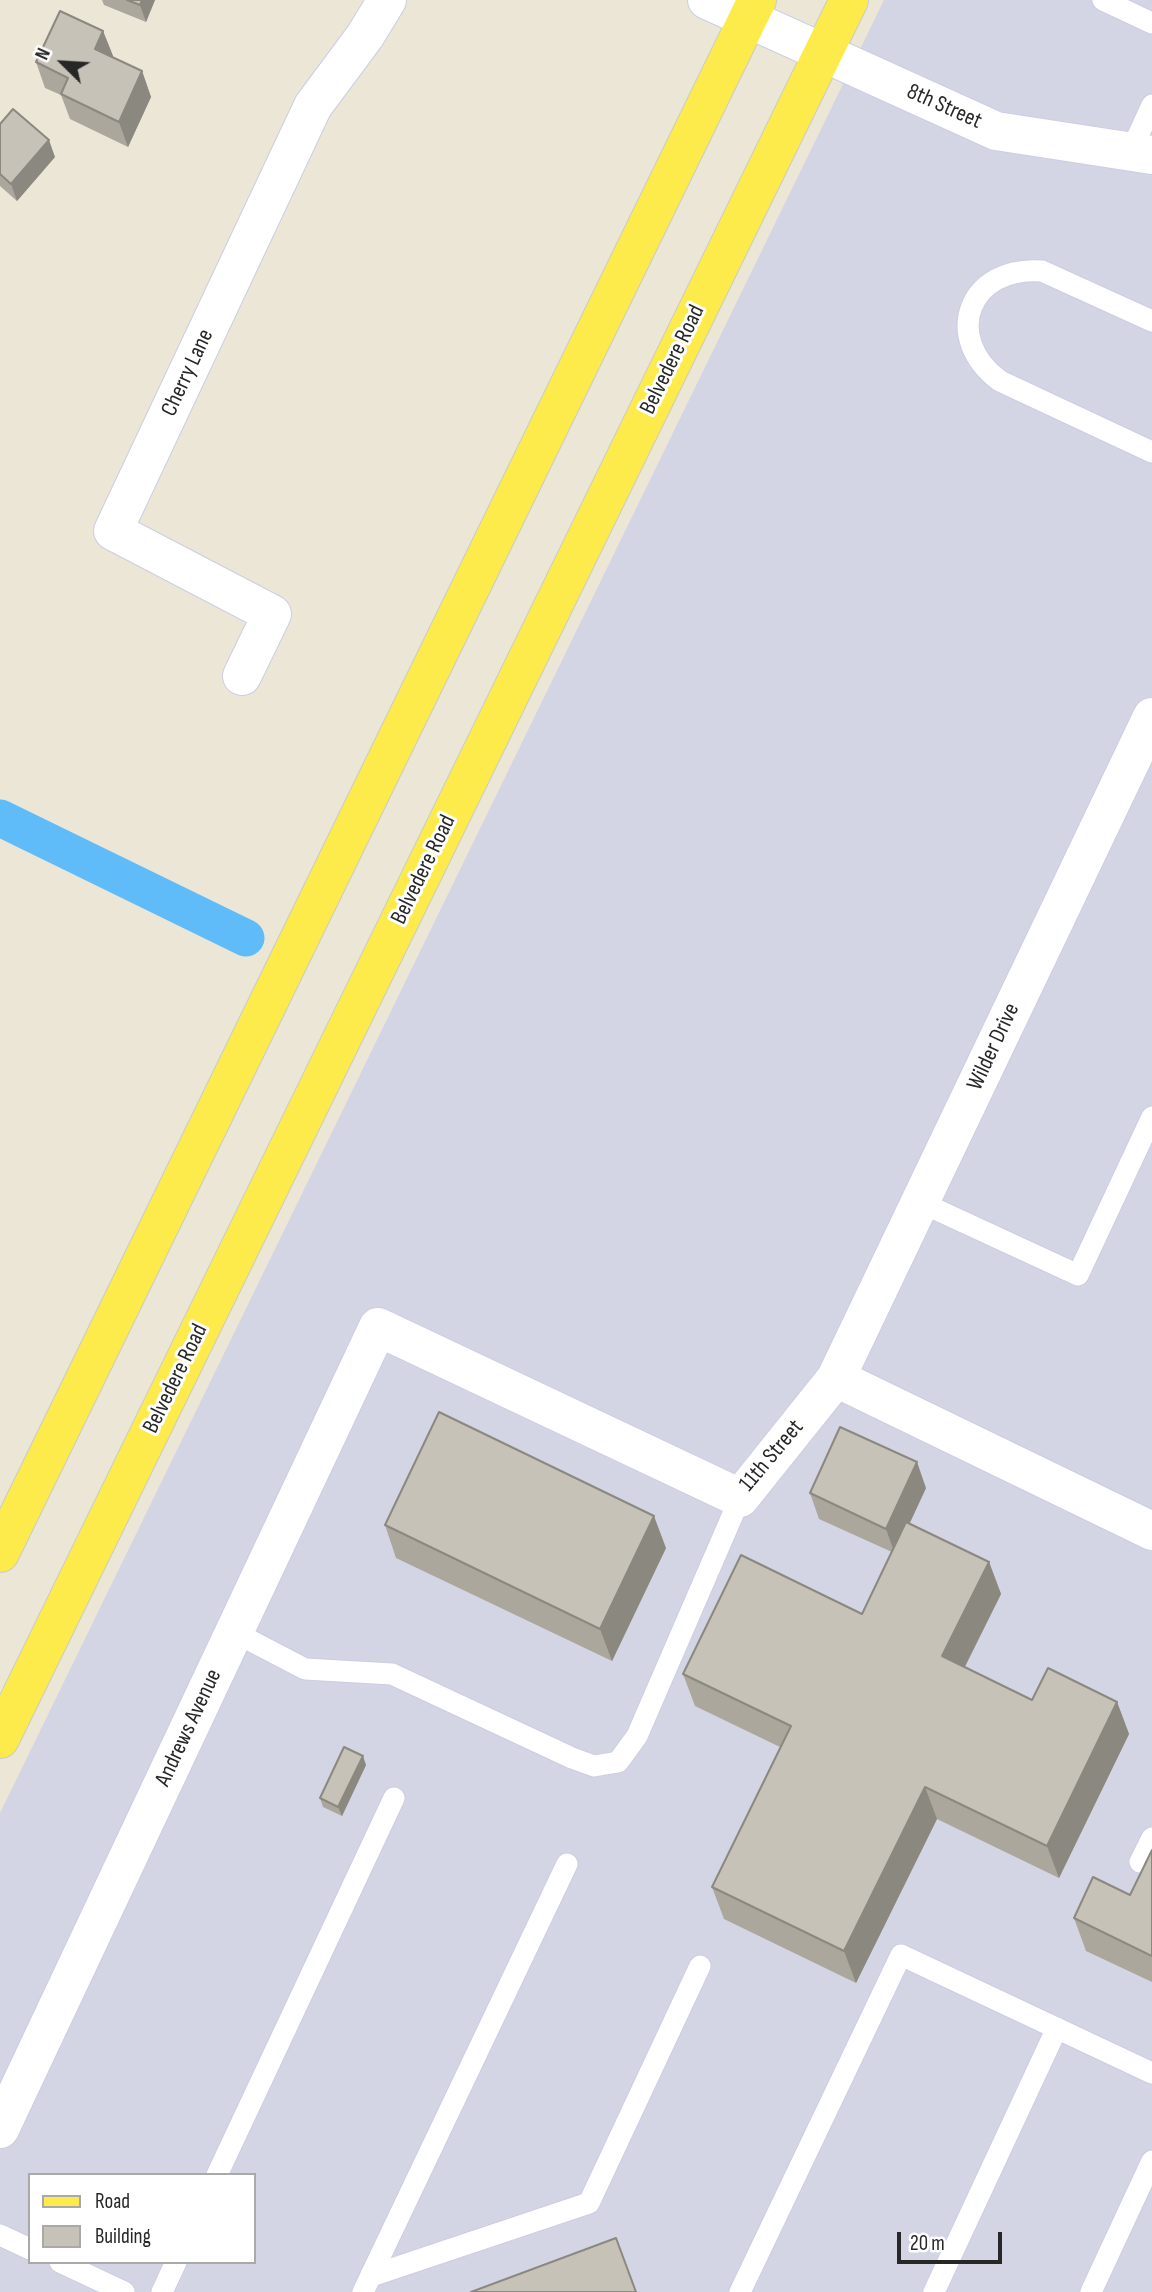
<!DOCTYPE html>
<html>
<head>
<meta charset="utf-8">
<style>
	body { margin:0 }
	#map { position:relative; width:1152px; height:2292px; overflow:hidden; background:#ece6d7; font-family:"Sofia Sans Condensed",sans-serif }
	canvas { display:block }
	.legend { position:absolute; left:28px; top:2173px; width:228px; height:91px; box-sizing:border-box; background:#fff; border:2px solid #a9a9a9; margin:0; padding:9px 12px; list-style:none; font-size:21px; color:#272727 }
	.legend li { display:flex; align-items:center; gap:14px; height:35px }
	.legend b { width:35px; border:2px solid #a9a9a9 }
	.north { position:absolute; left:28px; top:28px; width:70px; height:70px; -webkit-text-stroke:5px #fff; paint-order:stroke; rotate:294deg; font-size:19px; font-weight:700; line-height:28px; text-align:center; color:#272727 }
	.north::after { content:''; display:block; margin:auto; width:24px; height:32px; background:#272727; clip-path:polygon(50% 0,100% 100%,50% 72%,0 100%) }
	.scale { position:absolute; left:897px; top:2232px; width:105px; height:32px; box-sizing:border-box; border:4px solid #272727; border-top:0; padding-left:9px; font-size:21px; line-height:24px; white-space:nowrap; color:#272727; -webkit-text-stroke:5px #fff; paint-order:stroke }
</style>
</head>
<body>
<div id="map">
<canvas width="1152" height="2292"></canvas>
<ul class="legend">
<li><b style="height:9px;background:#fceb4b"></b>Road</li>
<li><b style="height:19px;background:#c7c2b7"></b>Building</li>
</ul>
<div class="north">N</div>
<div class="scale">20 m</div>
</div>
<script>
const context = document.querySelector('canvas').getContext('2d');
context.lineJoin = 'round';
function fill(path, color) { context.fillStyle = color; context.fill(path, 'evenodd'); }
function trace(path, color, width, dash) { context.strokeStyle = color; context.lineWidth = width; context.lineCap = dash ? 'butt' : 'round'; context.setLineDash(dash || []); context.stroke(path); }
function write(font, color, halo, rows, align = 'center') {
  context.font = font + ' "Sofia Sans Condensed",sans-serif'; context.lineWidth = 6; context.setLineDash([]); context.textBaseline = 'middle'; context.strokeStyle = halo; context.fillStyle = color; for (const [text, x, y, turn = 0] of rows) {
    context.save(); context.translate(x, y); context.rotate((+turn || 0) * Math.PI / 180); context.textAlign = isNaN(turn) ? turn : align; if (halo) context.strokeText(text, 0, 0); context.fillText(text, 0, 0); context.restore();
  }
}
const airport = new Path2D(`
	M 884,0 L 1152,0 L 1152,2292 L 0,2292 L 0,1813 ZM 30,2175 L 254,2175 L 254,2262 L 30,2262 Z`);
const canal = new Path2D(`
	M 0,818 L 246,938`);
const service = new Path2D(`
	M 1103,0 L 1152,23
	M 1131,151 L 1152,105
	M 1152,321 L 1042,271 C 969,265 941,337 1000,381 L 1152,452
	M 920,1202 L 1078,1275 L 1152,1117
	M 234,1632 L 305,1669 L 392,1674 L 572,1758 L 594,1766 L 618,1762 L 637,1736 L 740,1498
	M 1140,1862 L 1152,1838
	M 217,2175 L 394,1798
	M 0,2235 L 30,2249
	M 60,2262 L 124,2292
	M 371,2276 L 589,2203 L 700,1966
	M 162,2292 L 176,2262
	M 363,2292 L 567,1864
	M 740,2292 L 901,1955 L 1152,2073
	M 934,2292 L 1057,2028
	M 1091,2292 L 1152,2161`);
const minor = new Path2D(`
	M 707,0 L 996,131 L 1152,155
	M 242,676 L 272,614 L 113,531 L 313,106 L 365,36 L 387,0
	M 836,1378 L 1152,1531
	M 0,2129 L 378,1327 L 740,1498 L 836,1378 L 1152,717`);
const primary = new Path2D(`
	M 0,1553 L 757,0
	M 0,1739 L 849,0`);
const wall = new Path2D(`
	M 102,0 L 155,0 L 146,22 L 104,5 Z
	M 103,31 L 113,56 L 112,57 L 142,71 L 151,97 L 128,147 L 70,119 L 61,95 L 45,88 L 36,62 Z
	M 0,124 L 55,157 L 17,201 L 0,186 Z
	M 926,1488 L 910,1523 L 989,1562 L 1001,1594 L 965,1667 L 1032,1700 L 1117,1702 L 1129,1734 L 1059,1878 L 937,1819 L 856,1983 L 724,1919 L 712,1887 L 780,1747 L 695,1706 L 683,1674 L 862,1614 L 892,1552 L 819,1519 L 810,1493 Z
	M 385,1525 L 666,1548 L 612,1661 L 396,1558 Z
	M 366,1765 L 342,1816 L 323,1807 L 320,1798 Z
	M 1152,1850 L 1152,1982 L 1086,1951 L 1074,1918 L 1130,1895 Z`);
const shadedWall = new Path2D(`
	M 142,0 L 155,0 L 146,22 L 140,5 Z
	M 103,31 L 113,56 L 104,75 L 95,49 Z
	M 142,71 L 151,97 L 128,147 L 119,122 Z
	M 49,140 L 55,157 L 17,201 L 11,184 Z
	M 917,1462 L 926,1488 L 895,1554 L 886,1529 Z
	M 654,1516 L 666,1548 L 612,1661 L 600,1629 Z
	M 989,1562 L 1001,1594 L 954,1688 L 942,1656 Z
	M 1117,1702 L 1129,1734 L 1059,1878 L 1047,1846 Z
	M 363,1756 L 366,1765 L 342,1816 L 338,1807 Z
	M 925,1787 L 937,1819 L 856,1983 L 844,1951 Z`);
const building = new Path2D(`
	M 127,0 L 142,0 L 140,5 Z
	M 60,11 L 103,31 L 95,49 L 142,71 L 119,122 L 61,94 L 68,78 L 36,62 Z
	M 13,109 L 49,140 L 11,184 L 0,174 L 0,124 Z
	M 439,1412 L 654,1516 L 600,1629 L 385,1525 Z
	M 840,1427 L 917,1462 L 886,1529 L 810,1493 Z
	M 906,1522 L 989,1562 L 942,1656 L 1032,1700 L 1048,1668 L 1117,1702 L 1047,1846 L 925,1787 L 844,1951 L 712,1887 L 791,1726 L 683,1674 L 741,1555 L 862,1614 Z
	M 344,1747 L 363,1756 L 338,1807 L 320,1798 Z
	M 1152,1850 L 1152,1956 L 1074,1918 L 1093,1877 L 1130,1895 Z
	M 616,2238 L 636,2292 L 471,2292 Z`);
const streetNames = [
	["8th Street",944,107,24],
	["Belvedere Road",673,360,-64],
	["Cherry Lane",188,373,-65],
	["Belvedere Road",424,870,-64],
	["Wilder Drive",994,1047,-65],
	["Belvedere Road",176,1379,-64],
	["11th Street",772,1456,-50],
	["Andrews Avenue",189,1728,-65]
];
fill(airport, '#d3d4e4');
trace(canal, '#5fbcf9', 37);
trace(service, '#cccee2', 23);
trace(minor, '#cccee2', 40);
trace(primary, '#cbcbcb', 40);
trace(service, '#fff', 21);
trace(minor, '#fff', 38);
trace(primary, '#fceb4b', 38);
fill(wall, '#aba79d');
fill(shadedWall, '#8b8880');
fill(building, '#c7c2b7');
trace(building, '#8b8880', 2);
write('23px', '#272727', '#fff', streetNames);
</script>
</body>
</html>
